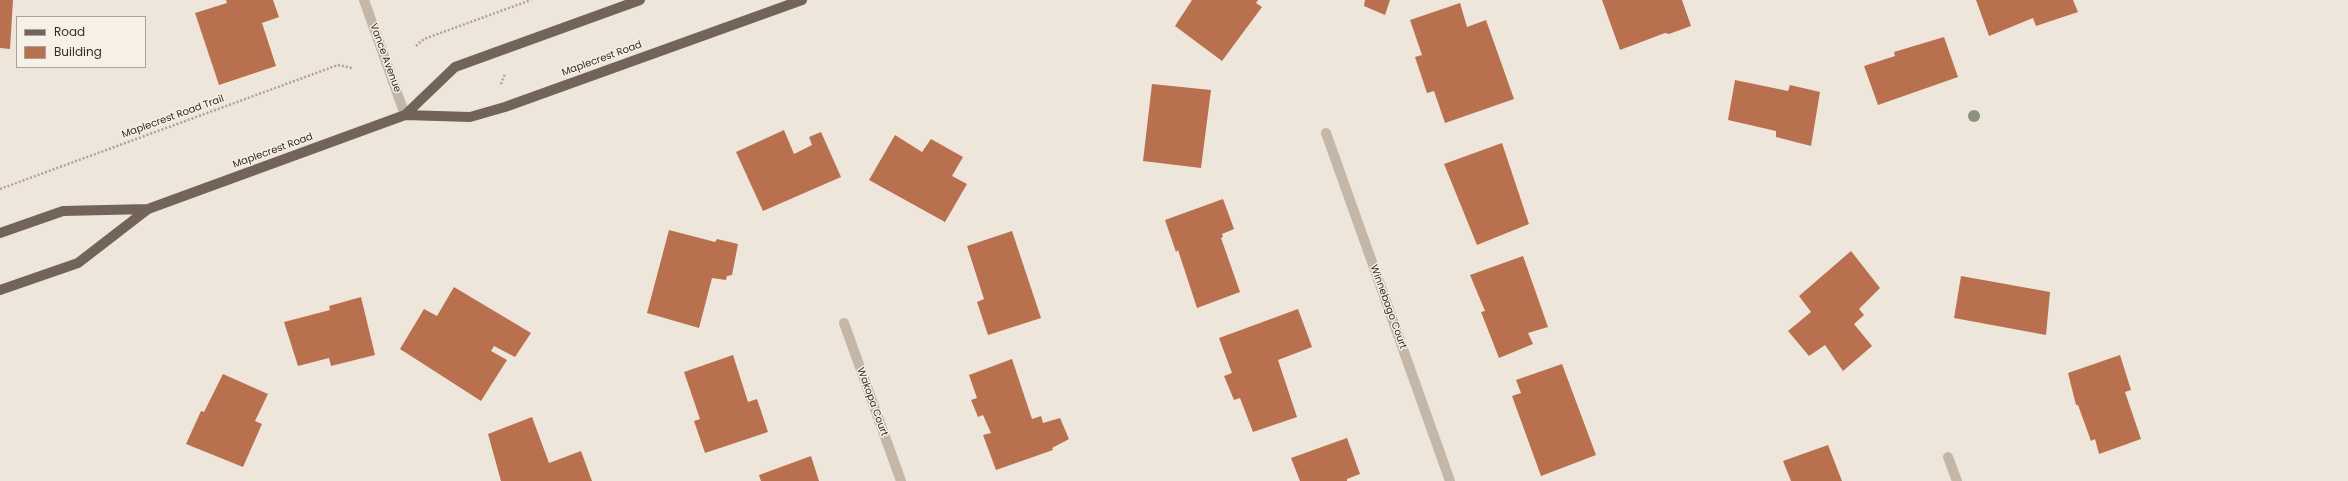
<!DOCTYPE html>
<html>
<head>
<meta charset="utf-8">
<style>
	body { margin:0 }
	#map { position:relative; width:2348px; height:481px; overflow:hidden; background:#eee6db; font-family:Poppins,sans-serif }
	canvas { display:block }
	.legend { position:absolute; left:16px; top:16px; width:130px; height:52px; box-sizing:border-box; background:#f7f0e6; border:1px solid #a9a29a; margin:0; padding:5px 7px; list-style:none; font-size:12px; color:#332c27 }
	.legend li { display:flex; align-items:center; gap:8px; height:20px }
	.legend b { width:20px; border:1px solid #a9a29a }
</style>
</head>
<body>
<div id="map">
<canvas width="2348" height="481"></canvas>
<ul class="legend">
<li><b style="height:5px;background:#73645a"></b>Road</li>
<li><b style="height:11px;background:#b9704e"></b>Building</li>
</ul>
</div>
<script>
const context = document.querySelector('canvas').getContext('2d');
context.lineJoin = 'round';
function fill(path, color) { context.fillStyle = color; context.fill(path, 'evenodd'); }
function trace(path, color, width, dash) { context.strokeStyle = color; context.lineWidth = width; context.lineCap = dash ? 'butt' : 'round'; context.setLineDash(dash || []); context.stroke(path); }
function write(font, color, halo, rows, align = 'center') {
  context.font = font + ' Poppins,sans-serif'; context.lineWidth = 3; context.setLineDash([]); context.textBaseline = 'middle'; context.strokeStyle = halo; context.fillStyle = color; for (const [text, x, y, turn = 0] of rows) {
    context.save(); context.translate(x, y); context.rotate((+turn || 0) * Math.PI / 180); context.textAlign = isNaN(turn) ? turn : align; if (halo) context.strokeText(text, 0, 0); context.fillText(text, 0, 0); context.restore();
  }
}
const building = new Path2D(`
	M 0,0 L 13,0 L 10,49 L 0,48 Z
	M 226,0 L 273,0 L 279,17 L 262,23 L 276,66 L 219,85 L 195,13 L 227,3 Z
	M 1192,0 L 1258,0 L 1256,3 L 1262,7 L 1222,61 L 1175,26 Z
	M 1365,0 L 1390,0 L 1385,15 L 1364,6 Z
	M 1602,0 L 1682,0 L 1691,26 L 1669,34 L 1665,33 L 1620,50 Z
	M 1976,0 L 2073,0 L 2078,12 L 2036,26 L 2033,18 L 1989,36 Z
	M 1460,3 L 1467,27 L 1486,20 L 1514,99 L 1445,123 L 1434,91 L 1427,93 L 1415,57 L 1422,55 L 1410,20 Z
	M 1944,37 L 1958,77 L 1878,105 L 1864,66 L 1895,56 L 1894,52 Z
	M 1735,80 L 1788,91 L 1790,85 L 1820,92 L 1811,146 L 1776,137 L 1776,131 L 1728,120 Z
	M 1152,84 L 1211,90 L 1201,168 L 1143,161 Z
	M 784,130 L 794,154 L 812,145 L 809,137 L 821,132 L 841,177 L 763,211 L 736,152 Z
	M 895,135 L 922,152 L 931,139 L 963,157 L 952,176 L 967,184 L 945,222 L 869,180 Z
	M 1502,143 L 1529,224 L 1477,245 L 1444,164 Z
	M 1223,199 L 1234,229 L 1222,234 L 1223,237 L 1221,238 L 1240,292 L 1197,308 L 1178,250 L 1176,252 L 1165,220 Z
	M 669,230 L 715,242 L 717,239 L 738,244 L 732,275 L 727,276 L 726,280 L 712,278 L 699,328 L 647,313 Z
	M 1012,231 L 1041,318 L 988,335 L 977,302 L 984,299 L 967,246 Z
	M 1851,251 L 1880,288 L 1859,309 L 1864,315 L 1854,324 L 1872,346 L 1843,371 L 1825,345 L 1809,356 L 1788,331 L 1811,312 L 1799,296 Z
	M 1523,256 L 1548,327 L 1528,333 L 1533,344 L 1499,358 L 1481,312 L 1485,311 L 1470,275 Z
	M 1961,276 L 2050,292 L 2046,335 L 1954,318 Z
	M 454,287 L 531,333 L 515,357 L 494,346 L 491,351 L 507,360 L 481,401 L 400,349 L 424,309 L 437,316 Z
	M 361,297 L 375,355 L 331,366 L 329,358 L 298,366 L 284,322 L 330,310 L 329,306 Z
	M 1298,309 L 1312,347 L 1278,360 L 1297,417 L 1253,432 L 1240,398 L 1234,400 L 1224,376 L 1232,373 L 1219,338 Z
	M 733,355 L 748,402 L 757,399 L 768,432 L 705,453 L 694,421 L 700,419 L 684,372 Z
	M 2120,355 L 2131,390 L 2125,392 L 2141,439 L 2099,454 L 2095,439 L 2091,441 L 2078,405 L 2076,405 L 2068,373 Z
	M 1012,359 L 1032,419 L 1041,416 L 1043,423 L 1060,418 L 1069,439 L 1052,448 L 1053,450 L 996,470 L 983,435 L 991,433 L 983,415 L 978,417 L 971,400 L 977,398 L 969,375 Z
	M 1562,364 L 1596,455 L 1541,476 L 1512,396 L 1521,393 L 1516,380 Z
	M 223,374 L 268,394 L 255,421 L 262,424 L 243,467 L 186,444 L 201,411 L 204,412 Z
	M 532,417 L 549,463 L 581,451 L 592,481 L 501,481 L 488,434 Z
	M 1347,438 L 1360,474 L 1347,479 L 1347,481 L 1300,481 L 1291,458 Z
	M 1828,445 L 1842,481 L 1791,481 L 1783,461 Z
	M 811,456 L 819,481 L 761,481 L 759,475 Z`);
const path = new Path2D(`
	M 416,46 L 424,39 L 531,0
	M 501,84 L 505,74
	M 0,189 L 338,65 L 352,68`);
const minor = new Path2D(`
	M 364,0 L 405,115
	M 1326,133 L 1450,481
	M 844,323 L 901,481
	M 1948,457 L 1957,481`);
const major = new Path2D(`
	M 405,115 L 455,67 L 640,0
	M 0,233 L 63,211 L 148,209
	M 0,290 L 78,263 L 148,209 L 405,115 L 470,117 L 505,107 L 802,0`);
const trees = [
	[1974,116]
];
const streetNames = [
	["Vance Avenue",385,58,70],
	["Maplecrest Road",602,59,-20],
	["Maplecrest Road Trail",173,117,-20],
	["Maplecrest Road",273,151,-20],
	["Winnebago Court",1388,307,70],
	["Wakopa Court",872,402,70]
];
fill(building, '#b9704e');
trace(path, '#b1a292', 2.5, [2, 2]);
trace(minor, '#c5b7a8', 10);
trace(major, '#73645a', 10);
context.fillStyle = '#8e927c';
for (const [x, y] of trees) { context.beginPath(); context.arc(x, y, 6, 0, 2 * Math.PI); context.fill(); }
write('10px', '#332c27', '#f7f0e6', streetNames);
</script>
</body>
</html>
